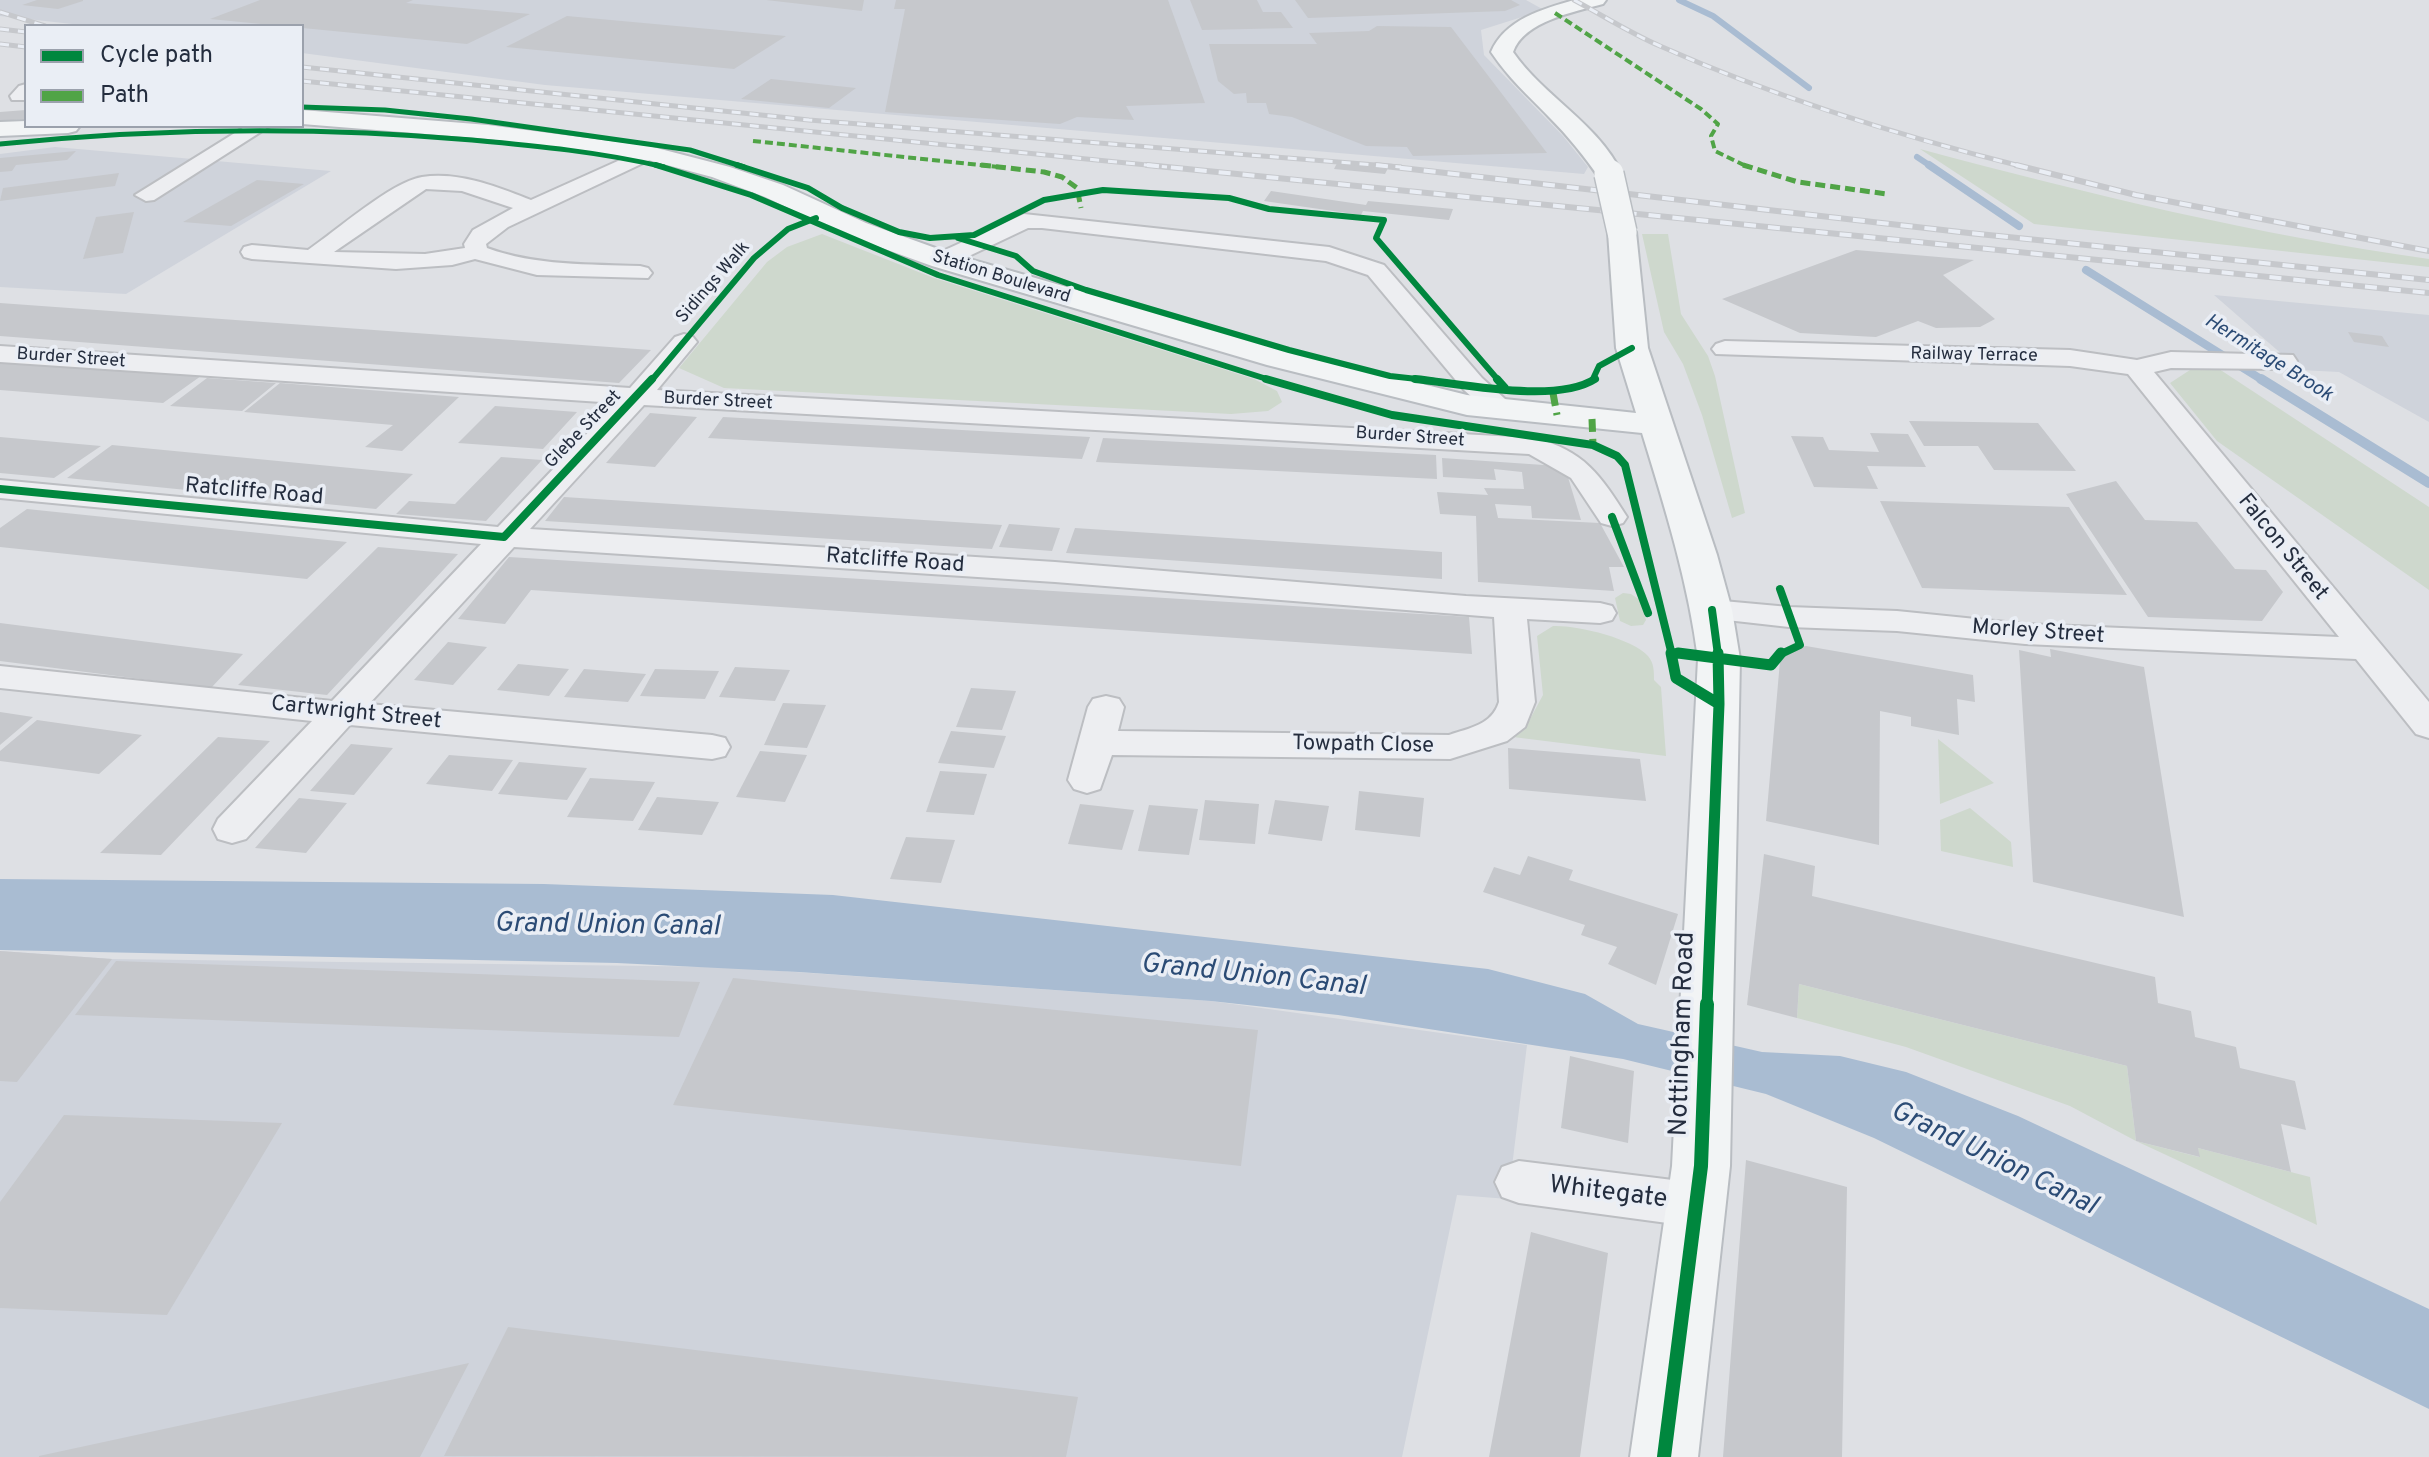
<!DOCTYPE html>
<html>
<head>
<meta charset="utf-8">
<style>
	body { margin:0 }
	#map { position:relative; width:2429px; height:1457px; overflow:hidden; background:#dee0e4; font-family:Overpass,sans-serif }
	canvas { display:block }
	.legend { position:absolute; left:24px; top:24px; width:280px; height:104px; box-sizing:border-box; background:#eaeef5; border:2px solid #9ba1ac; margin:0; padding:10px 14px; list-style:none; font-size:24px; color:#242d3e }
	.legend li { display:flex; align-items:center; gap:16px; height:40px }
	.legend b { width:40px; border:2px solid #9ba1ac }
</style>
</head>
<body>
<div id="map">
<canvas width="2429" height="1457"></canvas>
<ul class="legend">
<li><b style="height:10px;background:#00873e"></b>Cycle path</li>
<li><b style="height:10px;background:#50a446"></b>Path</li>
</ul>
</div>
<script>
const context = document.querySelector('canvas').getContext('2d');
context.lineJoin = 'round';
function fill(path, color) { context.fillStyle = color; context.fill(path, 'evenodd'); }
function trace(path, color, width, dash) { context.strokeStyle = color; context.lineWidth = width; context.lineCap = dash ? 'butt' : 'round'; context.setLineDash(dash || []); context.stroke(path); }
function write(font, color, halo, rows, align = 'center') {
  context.font = font + ' Overpass,sans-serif'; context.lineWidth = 7; context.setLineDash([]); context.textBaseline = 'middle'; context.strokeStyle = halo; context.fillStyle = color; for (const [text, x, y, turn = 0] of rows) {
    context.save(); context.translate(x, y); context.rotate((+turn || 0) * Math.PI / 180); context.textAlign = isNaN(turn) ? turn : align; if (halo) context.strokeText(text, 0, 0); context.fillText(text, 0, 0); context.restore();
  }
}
const built = new Path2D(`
	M 0,0 L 1526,0 L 1544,10 L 1481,30 L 1484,55 L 1563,136 L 1588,167 L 1584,174 L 545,85 L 302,53 L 302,26 L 90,26 L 0,16 Z
	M 55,147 L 331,171 L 126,294 L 0,287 L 0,154 Z
	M 2214,295 L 2429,315 L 2429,422 L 2339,372 L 2300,370 Z
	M 0,951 L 112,959 L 724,967 L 1211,1001 L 1527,1045 L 1508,1199 L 1457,1195 L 1402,1457 L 0,1457 Z`);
const green = new Path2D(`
	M 1920,149 C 2088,194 2257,235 2429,259 L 2429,267 L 2034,224 Z
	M 822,234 L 934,278 L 1254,379 L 1277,391 L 1282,402 L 1268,411 L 1231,414 L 724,388 L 679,368 L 767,262 L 787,247 Z
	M 1642,234 L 1668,234 L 1681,314 L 1708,356 L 1715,376 L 1745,513 L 1732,518 L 1702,415 L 1683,364 L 1664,332 Z
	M 2216,367 L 2429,507 L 2429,590 L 2217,441 L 2170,383 L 2190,370 Z
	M 1623,593 L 1631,594 L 1640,600 L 1646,620 L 1643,625 L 1631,626 L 1620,621 L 1615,598 Z
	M 1553,626 C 1576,625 1632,638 1648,656 C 1654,663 1654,671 1654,680 L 1661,687 L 1666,756 L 1513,737 L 1529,721 L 1543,695 L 1537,636 Z
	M 1938,739 L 1994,783 L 1940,804 Z
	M 1970,808 L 2011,842 L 2013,867 L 1941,851 L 1940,820 Z
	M 1799,984 L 2127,1066 L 2136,1141 L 2199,1157 L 2198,1148 L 2310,1177 L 2317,1225 L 2136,1141 L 2070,1106 L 1906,1047 L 1797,1018 Z`);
const water = new Path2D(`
	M 0,879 L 544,884 L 833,895 L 1488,969 L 1585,994 L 1638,1024 L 1762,1052 L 1840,1056 L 1906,1072 L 2018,1116 L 2429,1309 L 2429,1409 L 1874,1138 L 1766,1094 L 1623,1059 L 1338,1015 L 1211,1001 L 799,972 L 617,963 L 0,950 Z`);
const streamFar2 = new Path2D(`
	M 1679,0 L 1713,16 L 1809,88
	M 1917,157 L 1932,167`);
const streamFar1 = new Path2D(`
	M 1929,165 L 2019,226
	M 2086,270 L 2264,381`);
const stream = new Path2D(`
	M 2261,379 L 2429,483`);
const building = new Path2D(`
	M 37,0 L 83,0 L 83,1 L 58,9 L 22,5 Z
	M 260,0 L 413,0 L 406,3 L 530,14 L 467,44 L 210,19 Z
	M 766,0 L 864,0 L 862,11 Z
	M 896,0 L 1168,0 L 1205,103 L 1126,106 L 1134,120 L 1077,117 L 1060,124 L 885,112 L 905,9 L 894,9 Z
	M 1190,0 L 1257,0 L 1263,12 L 1281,12 L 1293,28 L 1202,30 Z
	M 1295,0 L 1511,0 L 1520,5 L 1505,11 L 1308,18 Z
	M 567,16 L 786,36 L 734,69 L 506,47 Z
	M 1377,26 L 1451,27 L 1547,153 L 1413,156 L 1407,147 L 1366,146 L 1292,117 L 1269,114 L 1266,103 L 1247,103 L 1246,93 L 1234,94 L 1218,81 L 1209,44 L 1317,44 L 1309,33 L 1369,31 Z
	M 771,79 L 856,88 L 829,108 L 741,99 Z
	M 26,110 L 26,119 L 0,121 L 0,112 Z
	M 76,151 L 67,160 L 16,165 L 12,171 L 0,172 L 0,158 Z
	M 1337,163 L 1388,168 L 1385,174 L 1334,169 Z
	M 119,173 L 115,186 L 0,201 L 3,188 Z
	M 257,180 L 304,184 L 231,226 L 183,222 Z
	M 1271,191 L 1366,205 L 1368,201 L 1453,209 L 1449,220 L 1363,211 L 1361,215 L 1264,201 Z
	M 134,212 L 123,253 L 83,259 L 96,217 Z
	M 1856,250 L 1974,260 L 1943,275 L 1995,319 L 1980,327 L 1936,328 L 1918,321 L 1876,337 L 1800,333 L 1722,299 Z
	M 0,303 L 651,350 L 619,383 L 0,336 Z
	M 2348,332 L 2382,336 L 2389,347 L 2354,342 Z
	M 0,360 L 201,376 L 163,403 L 0,390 Z
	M 207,378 L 276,383 L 242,411 L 170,406 Z
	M 280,383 L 459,397 L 402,451 L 365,447 L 393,425 L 244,412 Z
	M 495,406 L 577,412 L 543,449 L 458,443 Z
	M 650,413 L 697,417 L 655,467 L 606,463 Z
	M 723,417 L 1090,437 L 1082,459 L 708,438 Z
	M 1909,421 L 2038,423 L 2076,471 L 1994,470 L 1978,446 L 1924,446 Z
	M 1870,433 L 1908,434 L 1926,467 L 1867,466 L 1878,489 L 1814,487 L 1791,436 L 1823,437 L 1829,450 L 1879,452 Z
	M 0,437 L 101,446 L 54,478 L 0,473 Z
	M 1103,438 L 1436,455 L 1437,479 L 1096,462 Z
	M 112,445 L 413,474 L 376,509 L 67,478 Z
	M 501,457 L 542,460 L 486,521 L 396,514 L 409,501 L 455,504 Z
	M 1442,458 L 1558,466 L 1567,474 L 1581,520 L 1532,518 L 1531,506 L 1495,504 L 1498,518 L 1600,523 L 1624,567 L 1609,567 L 1614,591 L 1478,582 L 1476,516 L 1440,514 L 1437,492 L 1488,495 L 1484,488 L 1524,489 L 1522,472 L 1494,469 L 1496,480 L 1443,477 Z
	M 2116,481 L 2145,520 L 2197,522 L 2235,569 L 2266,570 L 2283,592 L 2262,621 L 2148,617 L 2066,494 Z
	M 564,497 L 1002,525 L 992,549 L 545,521 Z
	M 1880,501 L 2069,507 L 2127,595 L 1922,588 Z
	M 27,509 L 347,542 L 307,579 L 0,547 L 0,528 Z
	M 1009,524 L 1060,528 L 1052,551 L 999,547 Z
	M 1075,528 L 1442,552 L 1442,579 L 1066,553 Z
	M 378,547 L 458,554 L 327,695 L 238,685 Z
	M 509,557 L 1469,617 L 1472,654 L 531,590 L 505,624 L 458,619 Z
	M 0,623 L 243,654 L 211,688 L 0,661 Z
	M 448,642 L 487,647 L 453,685 L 414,680 Z
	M 1806,646 L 1973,675 L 1975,702 L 1957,699 L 1959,735 L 1911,726 L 1911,717 L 1880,711 L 1879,845 L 1766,821 L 1780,661 L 1795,648 Z
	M 2050,649 L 2144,667 L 2184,917 L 2033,882 L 2019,650 L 2051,657 Z
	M 518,664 L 569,669 L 549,696 L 497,690 Z
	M 735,667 L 790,670 L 775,701 L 719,697 Z
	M 584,669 L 646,674 L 628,702 L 564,697 Z
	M 655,669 L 719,671 L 705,699 L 640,696 Z
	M 971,688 L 1016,691 L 1002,730 L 956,727 Z
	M 783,703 L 826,705 L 807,748 L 764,745 Z
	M 0,712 L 33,717 L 0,745 Z
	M 37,720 L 142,735 L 99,774 L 0,761 L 0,751 Z
	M 951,731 L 1006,736 L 994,768 L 938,763 Z
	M 218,737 L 270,741 L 161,855 L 100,853 Z
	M 351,744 L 393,748 L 354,795 L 310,791 Z
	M 1508,748 L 1640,759 L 1646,801 L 1509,789 Z
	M 760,751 L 807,755 L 785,802 L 736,797 Z
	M 449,755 L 513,760 L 492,791 L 426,784 Z
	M 519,762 L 587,768 L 567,800 L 498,794 Z
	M 940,771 L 987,774 L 974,815 L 926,812 Z
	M 590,778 L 655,782 L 633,821 L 567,817 Z
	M 1359,791 L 1424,798 L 1420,837 L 1355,830 Z
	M 657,797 L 719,802 L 702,835 L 638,830 Z
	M 299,798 L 347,803 L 306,853 L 255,848 Z
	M 1205,800 L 1259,804 L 1255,844 L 1199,840 Z
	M 1275,800 L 1329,806 L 1322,841 L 1268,834 Z
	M 1080,804 L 1134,810 L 1122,850 L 1068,844 Z
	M 1149,805 L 1198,809 L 1189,855 L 1138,851 Z
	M 906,837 L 955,840 L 941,883 L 890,879 Z
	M 1764,854 L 1815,866 L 1812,896 L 2155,977 L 2158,1003 L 2191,1011 L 2195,1037 L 2236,1047 L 2240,1068 L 2295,1081 L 2306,1130 L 2281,1124 L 2291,1172 L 2198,1148 L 2200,1157 L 2136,1141 L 2127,1066 L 1799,984 L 1797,1018 L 1747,1005 Z
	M 1528,856 L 1573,870 L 1569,880 L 1678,914 L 1656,985 L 1608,964 L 1617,947 L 1581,935 L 1585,925 L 1483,892 L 1494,867 L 1520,875 Z
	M 0,951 L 112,959 L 17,1082 L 0,1081 Z
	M 116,961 L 700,982 L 679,1037 L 75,1015 Z
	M 733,978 L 1258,1030 L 1241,1166 L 673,1105 Z
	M 1570,1056 L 1634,1071 L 1628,1143 L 1561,1128 Z
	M 64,1115 L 282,1123 L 167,1315 L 0,1308 L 0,1202 Z
	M 1746,1160 L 1847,1187 L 1842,1457 L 1723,1457 Z
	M 1531,1232 L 1608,1253 L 1580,1457 L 1489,1457 Z
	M 508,1327 L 1078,1397 L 1066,1457 L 444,1456 Z
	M 469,1363 L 420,1457 L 39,1457 L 39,1456 Z`);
const minor = new Path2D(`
	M 26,84 L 26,100 L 12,100 L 10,96 L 19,86 Z
	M 246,126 L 270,126 L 154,200 L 146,201 L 135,195 Z
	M 649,147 L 656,149 L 659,153 L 656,157 L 508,227 L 486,244 L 487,248 C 536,266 589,264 640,266 L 648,268 L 652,273 L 648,278 L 537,275 L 475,259 L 452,265 L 396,269 L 252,259 L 244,257 L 241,252 L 244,247 L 252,245 L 308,250 C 336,231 391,182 422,177 C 458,171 498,187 531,200 ZM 426,189 L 462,191 L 513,208 L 473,230 L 464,244 L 465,248 L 425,254 L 334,252 Z
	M 1024,214 L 1329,247 L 1384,265 L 1482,378 L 1516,409 L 1512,415 L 1492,415 L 1464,390 L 1368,275 L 1326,261 L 1042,228 L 1028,228 L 950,265 L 934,265 L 930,260 L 934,255 Z
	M 684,334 L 693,337 L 697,342 L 657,390 L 1534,438 C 1584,450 1601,476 1627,517 L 1623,523 L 1612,526 L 1601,523 L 1571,478 L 1529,454 L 644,405 L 530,529 L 1055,562 L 1466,596 L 1600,603 L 1612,606 L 1616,613 L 1612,620 L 1600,623 L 1527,619 L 1535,702 L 1525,727 L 1507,741 L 1450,759 L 1112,755 L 1100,789 L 1087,793 L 1074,789 L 1068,780 L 1088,707 L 1093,699 L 1106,696 L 1119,699 L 1124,707 L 1118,731 L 1449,735 C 1469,728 1492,725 1499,702 L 1494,617 L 1055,582 L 514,547 L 369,704 L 712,735 L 725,738 L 730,747 L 725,756 L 712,759 L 350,725 L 246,839 L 232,843 L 218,839 L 213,829 L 218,819 L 312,721 L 0,688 L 0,666 L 332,701 L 481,544 L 0,498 L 0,480 L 498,527 L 616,403 L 0,362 L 0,346 L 630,388 L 675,337 Z
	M 1725,341 L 2070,350 L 2137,360 L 2171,352 L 2293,355 L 2297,361 L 2293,367 L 2284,369 L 2171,368 L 2154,372 L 2429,702 L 2429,738 L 2416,734 L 2356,659 L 2025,644 L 1897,631 L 1789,627 L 1700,617 L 1696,610 L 1700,603 L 1712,600 L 1789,607 L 1897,611 L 2025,624 L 2339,637 L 2128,374 L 2070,366 L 1716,354 L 1712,349 L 1716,344 Z
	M 1519,1161 L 1697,1183 L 1714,1189 L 1722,1205 L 1714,1221 L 1697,1227 L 1519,1203 L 1502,1197 L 1495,1182 L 1502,1167 Z`);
const primary = new Path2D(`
	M 1574,0 L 1606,0 L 1603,4 C 1574,12 1524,21 1513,52 C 1543,96 1599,124 1622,174 L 1618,179 L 1600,179 C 1585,157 1568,136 1549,117 C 1527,94 1509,79 1491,52 C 1505,19 1543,9 1574,0 Z
	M 302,110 L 488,125 L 649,146 L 730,167 L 783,185 L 866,223 L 952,254 L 1289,351 L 1467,395 L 1636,413 L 1616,348 L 1608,232 L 1612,226 L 1622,224 L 1632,226 L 1636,232 L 1648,348 L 1717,555 L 1732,610 L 1740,659 L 1730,1166 L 1698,1457 L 1630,1457 L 1672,1166 L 1698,659 C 1688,581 1665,508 1642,433 L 1467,415 L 1267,365 L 932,266 L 846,235 L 765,197 L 712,177 L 648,160 L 488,139 L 302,124 Z
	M 26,121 L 26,126 L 80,126 L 76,131 L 68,133 L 0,136 L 0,122 Z`);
const railFar1 = new Path2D(`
	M 1574,0 C 1602,15 1630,33 1660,46 C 1777,98 1900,136 2024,167
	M 0,12 L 45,26
	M 0,29 L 26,32
	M 0,44 L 26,47
	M 302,67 L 809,120 L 1401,167
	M 302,81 L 1167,167`);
const rail = new Path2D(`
	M 1147,165 L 2429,293
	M 1376,165 L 1969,233 L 2429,280
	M 2016,165 L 2136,195 L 2429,251`);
const primaryBridge = new Path2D(`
	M 1609,174 L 1622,232`);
const quietFar2 = new Path2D(`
	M 1555,13 L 1701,109 L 1718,124 L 1711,136 L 1715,151 L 1748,167
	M 753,141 L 999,167`);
const quietFar1 = new Path2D(`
	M 981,165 L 1044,172 L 1062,177 L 1077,188 L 1081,208
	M 1743,165 L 1798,182 L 1887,194`);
const quiet = new Path2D(`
	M 1553,393 L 1557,415
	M 1592,419 L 1593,445`);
const cyclewayFar4 = new Path2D(`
	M 302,107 L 385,110 L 471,119 L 690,150 L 744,167
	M 0,144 C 158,128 314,126 472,140 C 537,146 601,152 664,167`);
const cyclewayFar3 = new Path2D(`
	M 656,165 L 751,195 L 938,275 L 1273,381
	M 737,165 L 808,188 L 842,208 L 899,232 L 930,238 L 974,235 L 1044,200 L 1103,190 L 1229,198 L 1269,209 L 1384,220 L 1376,238 L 1499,381
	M 958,238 L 1016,256 L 1033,271 L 1086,290 L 1289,350 L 1390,376 L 1435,381
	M 651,381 L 754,258 L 788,229 L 816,218
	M 1592,381 L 1599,366 L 1632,348`);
const cyclewayFar2 = new Path2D(`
	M 1266,379 L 1392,415 L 1593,445 L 1617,456 L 1625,465 L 1672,655
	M 1415,379 C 1463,384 1556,404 1595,379
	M 1497,379 L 1505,388
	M 0,489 L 504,537 L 652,379
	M 1612,517 L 1648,613
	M 1712,610 L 1718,655
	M 1673,652 L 1693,655
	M 1779,655 L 1800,645 L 1780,589`);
const cyclewayFar1 = new Path2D(`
	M 1671,653 L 1676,678 L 1719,704
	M 1678,653 L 1771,665 L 1781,653
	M 1707,1006 L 1719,704 L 1718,653`);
const cycleway = new Path2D(`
	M 1664,1457 L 1701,1166 L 1707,1004`);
const farStreetnames = [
	["Station Boulevard",1001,278,17],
	["Sidings Walk",714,283,-49],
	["Railway Terrace",1974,356,1],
	["Burder Street",71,359,4],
	["Burder Street",718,402,3],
	["Glebe Street",584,430,-46],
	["Burder Street",1410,438,4]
];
const farWaternames = [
	["Hermitage Brook",2268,359,32]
];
const streetNames = [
	["Ratcliffe Road",254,493,5],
	["Falcon Street",2282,548,51],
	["Ratcliffe Road",895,562,4],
	["Morley Street",2038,633,4],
	["Cartwright Street",356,714,6],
	["Towpath Close",1363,746,1]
];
const nearStreetnames = [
	["Nottingham Road",1684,1034,-88],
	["Whitegate",1608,1194,7]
];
const nearWaternames = [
	["Grand Union Canal",607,927,1],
	["Grand Union Canal",1253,977,6],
	["Grand Union Canal",1993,1160,26]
];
fill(built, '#cfd3db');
fill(green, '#ced8cd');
fill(water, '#a9bcd2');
trace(streamFar2, '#a9bcd2', 6);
trace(streamFar1, '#a9bcd2', 8);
trace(stream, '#a9bcd2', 10);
fill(building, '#c6c8cc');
trace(minor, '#bcbec2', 4);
trace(primary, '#b9bdc2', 4);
fill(minor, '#edeef1');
fill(primary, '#f2f4f5');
trace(railFar1, '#c6c8cc', 5);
trace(rail, '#c6c8cc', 6);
trace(railFar1, '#eaeef5', 3, [9]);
trace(rail, '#eaeef5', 4, [12]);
trace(primaryBridge, '#b9bdc2', 32, []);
trace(primaryBridge, '#f2f4f5', 29);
trace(quietFar2, '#50a446', 4, [8, 4]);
trace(quietFar1, '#50a446', 5, [10, 5]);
trace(quiet, '#50a446', 7, [13, 7]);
trace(cyclewayFar4, '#00873e', 5);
trace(cyclewayFar3, '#00873e', 6);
trace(cyclewayFar2, '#00873e', 8);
trace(cyclewayFar1, '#00873e', 11);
trace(cycleway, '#00873e', 14);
write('18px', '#242d3e', '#eaeef5', farStreetnames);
write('italic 20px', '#2b4b75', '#eaeef5', farWaternames);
write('22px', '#242d3e', '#eaeef5', streetNames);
write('26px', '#242d3e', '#eaeef5', nearStreetnames);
write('italic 28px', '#2b4b75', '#eaeef5', nearWaternames);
</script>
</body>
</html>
